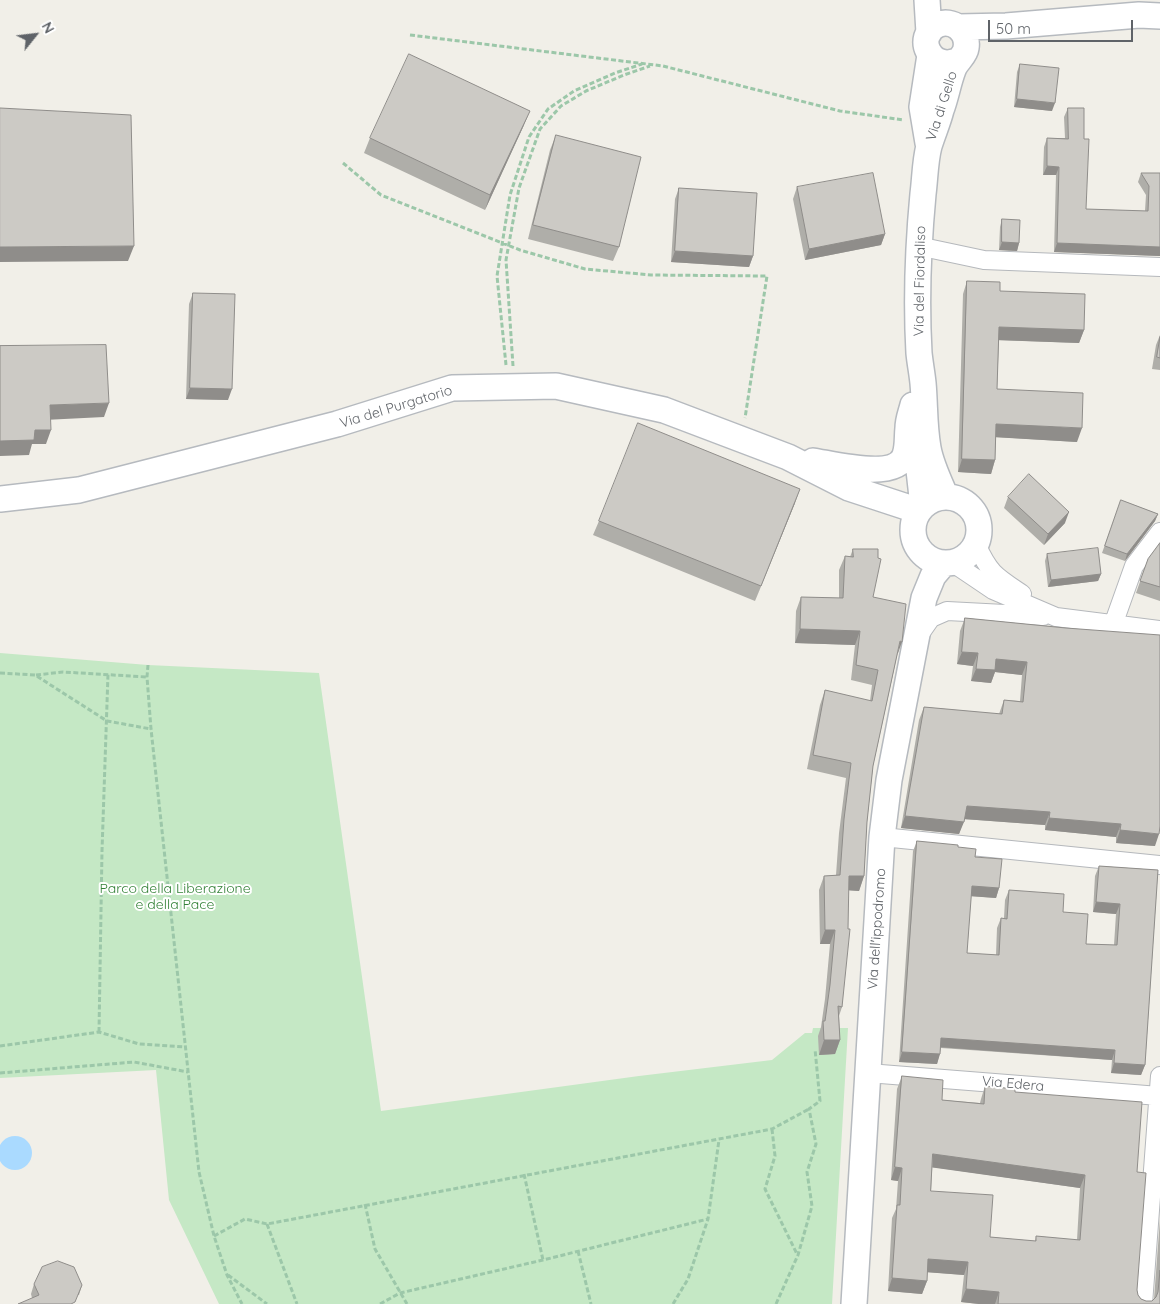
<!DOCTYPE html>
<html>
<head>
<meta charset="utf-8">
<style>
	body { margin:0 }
	#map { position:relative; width:1160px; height:1304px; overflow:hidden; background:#f1efe8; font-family:Quicksand,sans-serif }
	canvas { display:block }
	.north { position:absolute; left:10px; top:10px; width:50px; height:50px; -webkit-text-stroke:4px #fff; paint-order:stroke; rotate:61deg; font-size:14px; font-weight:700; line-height:20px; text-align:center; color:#5f6368 }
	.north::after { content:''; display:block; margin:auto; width:18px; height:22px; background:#5f6368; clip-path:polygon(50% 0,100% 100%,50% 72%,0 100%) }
	.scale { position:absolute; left:988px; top:20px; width:145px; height:22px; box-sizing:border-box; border:2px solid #5f6368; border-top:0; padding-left:6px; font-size:15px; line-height:18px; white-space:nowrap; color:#5f6368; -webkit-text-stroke:4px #fff; paint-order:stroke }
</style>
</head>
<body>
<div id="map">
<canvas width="1160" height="1304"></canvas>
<div class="north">N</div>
<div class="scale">50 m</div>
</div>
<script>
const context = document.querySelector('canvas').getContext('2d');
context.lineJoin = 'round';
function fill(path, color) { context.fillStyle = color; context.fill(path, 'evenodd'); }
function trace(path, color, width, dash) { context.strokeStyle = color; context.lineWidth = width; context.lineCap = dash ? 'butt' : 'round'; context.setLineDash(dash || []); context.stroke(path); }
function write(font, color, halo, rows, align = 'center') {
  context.font = font + ' Quicksand,sans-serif'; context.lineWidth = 4; context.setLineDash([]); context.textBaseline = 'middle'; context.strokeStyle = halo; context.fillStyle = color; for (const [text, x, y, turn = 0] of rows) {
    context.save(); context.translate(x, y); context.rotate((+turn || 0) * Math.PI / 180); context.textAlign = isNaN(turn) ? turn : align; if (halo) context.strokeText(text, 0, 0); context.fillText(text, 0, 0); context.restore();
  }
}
const green = new Path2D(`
	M 0,653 L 148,665 L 319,673 L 381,1111 L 639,1076 L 772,1060 L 805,1033 L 812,1033 L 813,1028 L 848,1028 L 832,1304 L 219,1304 L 169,1200 L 156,1070 L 0,1078 Z`);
const water = new Path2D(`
	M-2 1153a17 17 0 1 1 34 0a17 17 0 1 1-34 0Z`);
const path = new Path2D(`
	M 410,35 L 663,66 L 840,111 L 904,120
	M 343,163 L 381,195 L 520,250 L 585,269 L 651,275 L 767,276 L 745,418
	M 506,365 L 497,276 L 510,195 L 529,137 L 548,109 L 574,91 L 615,73 L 642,64
	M 513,366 L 506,260 L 519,188 L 540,129 L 561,106 L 586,91 L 624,75 L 650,66
	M 148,665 L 147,677 L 151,729 L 199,1172 L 214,1236 L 227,1275 L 242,1304
	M 0,673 L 35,675 L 107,721 L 151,729
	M 36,675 L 63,672 L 147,677
	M 99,1032 L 102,851 L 108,674
	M 0,1046 L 99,1032 L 139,1044 L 186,1047
	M 0,1073 L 134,1062 L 188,1072
	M 772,1129 L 775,1156 L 765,1189 L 797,1254
	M 524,1174 L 543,1260
	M 365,1204 L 375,1249 L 407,1304
	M 267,1224 L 297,1304
	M 214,1236 L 245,1219 L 267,1224 L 772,1129 L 809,1109
	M 578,1251 L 591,1304
	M 228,1275 L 267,1304
	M 380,1304 L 400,1293 L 543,1260 L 708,1219
	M 673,1304 L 688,1279 L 708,1219 L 719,1140
	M 776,1304 L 798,1255 L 812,1206 L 807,1172 L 816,1144 L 809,1109 L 820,1101 L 815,1049`);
const street = new Path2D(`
	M 918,246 L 984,260 L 1160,267
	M 976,544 C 990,574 995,576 1022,594
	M 953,563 L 993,590 L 1056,617 L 1160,630
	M 1113,625 L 1134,566 L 1160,532
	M 919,635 L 931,618 L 947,611 L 1043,616
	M 882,837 L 1160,865
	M 868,1073 L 1159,1096
	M 1143,1304 L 1160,1076`);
const secondary = new Path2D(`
	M 927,0 L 929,33
	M 958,27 L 1006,26 L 1139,15 L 1160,16
	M 928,143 L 922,107 L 930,55
	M 916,443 L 923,506
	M 813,461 C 833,464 896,481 905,455 C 908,447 907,437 908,428 C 908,420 911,413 913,405
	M 946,497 C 939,481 931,465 928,448 C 924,426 925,405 923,383 C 922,373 920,363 919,353 C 916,300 918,247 923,194 C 925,179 925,161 929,146 C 933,133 938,122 941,110 C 946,97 948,83 953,70 C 956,61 965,56 966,48 C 969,31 952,18 937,25 C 914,37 930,71 957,61
	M913 530a33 33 0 1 1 66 0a33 33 0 1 1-66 0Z
	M 0,499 L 79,490 L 337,424 L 452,388 L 556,386 L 664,410 L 788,457 L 849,488 L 919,511
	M 854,1304 L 882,837 L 889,780 L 924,598 L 933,576 L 944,563`);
const wall = new Path2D(`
	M 1020,64 L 1052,111 L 1014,107 L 1017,72 Z
	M 1068,108 L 1084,139 L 1086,209 L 1145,211 L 1146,195 L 1138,182 L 1141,173 L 1160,173 L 1160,256 L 1054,252 L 1056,175 L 1043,175 L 1044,147 L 1047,138 L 1065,138 L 1064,117 Z
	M 524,125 L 485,210 L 364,153 L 370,138 Z
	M 556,135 L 619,247 L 613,261 L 528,239 L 550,150 Z
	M 797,187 L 885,234 L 881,245 L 805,260 L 793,199 Z
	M 679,188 L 753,256 L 749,267 L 671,262 L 675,199 Z
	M 1002,219 L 1019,243 L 1017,251 L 999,250 L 1000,227 Z
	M 967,281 L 1000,291 L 1084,330 L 1079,343 L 999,340 L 997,389 L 1077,442 L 996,437 L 995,460 L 991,474 L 958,472 L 963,294 Z
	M 193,293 L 228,400 L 186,399 L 189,304 Z
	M 1160,335 L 1160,370 L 1152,369 L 1156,345 Z
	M 1008,497 L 1065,523 L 1044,545 L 1004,508 Z
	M 1121,500 L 1158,514 L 1155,521 L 1125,561 L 1102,553 Z
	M 795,503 L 755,601 L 593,535 L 599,521 Z
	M 1160,543 L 1160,601 L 1136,593 L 1148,559 Z
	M 853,549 L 897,656 L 873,766 L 867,822 L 864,876 L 859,891 L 848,890 L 842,1007 L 839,1016 L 840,1040 L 835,1054 L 819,1055 L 818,1036 L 821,1027 L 825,999 L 830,944 L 820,944 L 819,890 L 824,876 L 836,875 L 839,833 L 846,778 L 807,769 L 820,705 L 825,690 L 870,701 L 872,685 L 851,680 L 855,645 L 795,643 L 796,611 L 801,597 L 839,598 L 839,570 L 845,556 L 850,557 Z
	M 1047,554 L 1101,574 L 1098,581 L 1048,587 L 1045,561 Z
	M 965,618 L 1066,628 L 1155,846 L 1116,843 L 1116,837 L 1045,830 L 1045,825 L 964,819 L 959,834 L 901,828 L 919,720 L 924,707 L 999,714 L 1004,700 L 1020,701 L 1022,675 L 995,672 L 991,683 L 971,681 L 973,666 L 957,664 L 960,631 Z
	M 917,841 L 958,847 L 975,857 L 999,888 L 996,898 L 971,896 L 967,953 L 996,955 L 997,928 L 1001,918 L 1004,918 L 1005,900 L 1009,890 L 1063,912 L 1086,944 L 1114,945 L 1116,914 L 1093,912 L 1095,876 L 1099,866 L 1158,870 L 1145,1065 L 1141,1075 L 1111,1073 L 1112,1060 L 941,1048 L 937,1064 L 899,1062 L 913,851 Z
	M 902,1076 L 942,1100 L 980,1103 L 981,1099 L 985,1086 L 1015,1092 L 1137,1172 L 1137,1290 L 1138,1295 L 1141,1299 L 1146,1301 L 1152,1301 L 1154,1299 L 1160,1219 L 1160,1304 L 979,1304 L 961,1302 L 964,1275 L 927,1272 L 927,1281 L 922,1294 L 888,1291 L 892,1218 L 896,1209 L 898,1181 L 891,1180 L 897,1089 ZM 932,1167 L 1080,1188 L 1077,1240 L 1036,1236 L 1035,1241 L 990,1237 L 931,1191 Z
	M 34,1284 L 82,1285 L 79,1295 L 32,1298 L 31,1294 Z`);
const shadedWall = new Path2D(`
	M 1017,99 L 1055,103 L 1052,111 L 1014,107 Z
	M 530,111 L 524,125 L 485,210 L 490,195 Z
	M 1047,166 L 1059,167 L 1056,175 L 1043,175 Z
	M 885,234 L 881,245 L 805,260 L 809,249 Z
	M 1002,242 L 1019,243 L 1017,251 L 999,250 Z
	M 1057,243 L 1160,247 L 1160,256 L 1054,252 Z
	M 134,246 L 128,261 L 0,262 L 0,247 Z
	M 675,251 L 753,256 L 749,267 L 671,262 Z
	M 999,327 L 1084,330 L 1079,343 L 994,340 Z
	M 190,388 L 232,389 L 228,400 L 186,399 Z
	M 109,403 L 104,417 L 44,420 L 50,405 Z
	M 996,424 L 1082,428 L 1077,442 L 992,437 Z
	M 35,430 L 51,430 L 46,444 L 32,444 L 29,455 L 0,456 L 0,441 Z
	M 962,459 L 995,460 L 991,474 L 958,472 Z
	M 800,489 L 795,503 L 755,601 L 761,586 Z
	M 1069,512 L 1065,523 L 1044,545 L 1048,534 Z
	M 1158,514 L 1155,521 L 1125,561 L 1127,554 Z
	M 1101,574 L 1098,581 L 1048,587 L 1051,580 Z
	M 800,629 L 860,631 L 855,645 L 795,643 Z
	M 900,641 L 902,642 L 897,656 Z
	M 962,652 L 978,653 L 973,666 L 957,664 Z
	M 996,659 L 1027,662 L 1022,675 L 995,672 L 991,683 L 971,681 L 976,669 Z
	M 967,806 L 1050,812 L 1045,825 L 963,819 Z
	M 905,816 L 964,822 L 959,834 L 901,828 Z
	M 1049,818 L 1121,824 L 1116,837 L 1045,830 Z
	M 1120,830 L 1159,834 L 1155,846 L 1116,843 Z
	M 849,876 L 864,876 L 859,891 L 843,890 Z
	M 972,886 L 999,888 L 996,898 L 968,896 Z
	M 1096,902 L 1120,904 L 1116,914 L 1093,912 Z
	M 825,930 L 835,930 L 830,944 L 820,944 Z
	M 941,1038 L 1115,1050 L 1112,1060 L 938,1047 Z
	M 824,1040 L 840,1040 L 835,1054 L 819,1055 Z
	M 902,1052 L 940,1054 L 937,1064 L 899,1062 Z
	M 1114,1063 L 1145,1065 L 1141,1075 L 1111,1073 Z
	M 933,1154 L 1085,1175 L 1080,1188 L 929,1167 Z
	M 895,1167 L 902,1168 L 898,1181 L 891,1180 Z
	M 928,1259 L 968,1262 L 964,1275 L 924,1272 Z
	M 892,1278 L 927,1281 L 922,1294 L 888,1291 Z
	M 966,1289 L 999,1292 L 995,1304 L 979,1304 L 961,1302 Z`);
const building = new Path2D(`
	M 409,54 L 530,111 L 490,195 L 370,138 Z
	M 1020,64 L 1059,68 L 1055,103 L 1017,99 Z
	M 0,108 L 131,115 L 134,246 L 0,247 Z
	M 1068,108 L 1084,108 L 1084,139 L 1089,139 L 1086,209 L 1148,211 L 1149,186 L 1141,173 L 1160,173 L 1160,247 L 1057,243 L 1059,167 L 1047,166 L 1047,138 L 1068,139 Z
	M 556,135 L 641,157 L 619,247 L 533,225 Z
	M 873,173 L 885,234 L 809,249 L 797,187 Z
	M 679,188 L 757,193 L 753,256 L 675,251 Z
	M 1002,219 L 1020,220 L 1019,243 L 1002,242 Z
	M 967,281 L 1000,282 L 1000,291 L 1085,294 L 1084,330 L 999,327 L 997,389 L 1083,393 L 1082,428 L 996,424 L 995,460 L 962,459 Z
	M 193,293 L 235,294 L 232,389 L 190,388 Z
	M 1160,337 L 1160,358 L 1157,357 Z
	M 106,345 L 109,403 L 50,405 L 51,430 L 35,430 L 34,440 L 0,441 L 0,346 Z
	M 638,423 L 800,489 L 761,586 L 599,521 Z
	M 1029,474 L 1069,512 L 1048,534 L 1008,497 Z
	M 1121,500 L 1158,514 L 1127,554 L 1105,546 Z
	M 1160,543 L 1160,587 L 1140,581 L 1148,559 Z
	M 1098,548 L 1101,574 L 1051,580 L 1047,554 Z
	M 853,549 L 878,549 L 878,558 L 881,559 L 873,597 L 906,604 L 902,642 L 900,641 L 873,766 L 867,822 L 864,876 L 849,876 L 848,929 L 850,929 L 842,1007 L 838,1006 L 840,1040 L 824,1040 L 823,1021 L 825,1021 L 830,985 L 835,930 L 825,930 L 824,876 L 840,875 L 844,819 L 851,763 L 813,755 L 825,690 L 872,701 L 878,670 L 856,665 L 860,631 L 800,629 L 801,597 L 843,598 L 845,556 L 853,557 Z
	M 965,618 L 1066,628 L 1160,635 L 1160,826 L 1159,834 L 1120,830 L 1121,824 L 1049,818 L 1050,812 L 967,806 L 964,822 L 905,816 L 924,707 L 1002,714 L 1004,700 L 1023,702 L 1027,662 L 996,659 L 995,670 L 976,669 L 978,653 L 962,652 Z
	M 917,841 L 958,845 L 958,847 L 976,849 L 975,857 L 1002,859 L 999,888 L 972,886 L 967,953 L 999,955 L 1001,918 L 1007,919 L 1009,890 L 1064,894 L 1063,912 L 1088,914 L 1086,944 L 1117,945 L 1120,904 L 1096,902 L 1099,866 L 1158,870 L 1145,1065 L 1114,1063 L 1115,1050 L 941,1038 L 940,1054 L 902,1052 Z
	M 902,1076 L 943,1080 L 942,1100 L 984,1104 L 985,1086 L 1015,1089 L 1015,1092 L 1142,1102 L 1137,1172 L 1146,1173 L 1137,1290 L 1138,1295 L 1141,1299 L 1146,1301 L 1152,1301 L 1156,1297 L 1158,1292 L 1160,1270 L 1160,1304 L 998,1304 L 999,1292 L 966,1289 L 968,1262 L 928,1259 L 927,1281 L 892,1278 L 897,1205 L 900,1205 L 902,1168 L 895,1167 ZM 933,1154 L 1085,1175 L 1080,1240 L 1036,1236 L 1036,1241 L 990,1237 L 993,1195 L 931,1191 Z
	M 58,1261 L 74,1267 L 82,1285 L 75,1302 L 71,1304 L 18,1304 L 39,1295 L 34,1284 L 42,1267 Z`);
const streetNames = [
	["Via di Gello",942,106,-72],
	["Via del Fiordaliso",920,281,-89],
	["Via del Purgatorio",396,407,-17],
	["Via dell'ippodromo",877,929,-86],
	["Via Edera",1013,1084,5]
];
const parkNames = [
	["Parco della Liberazione",175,889],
	["e della Pace",175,905]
];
fill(green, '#c5e8c5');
fill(water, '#aadaff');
trace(street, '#b5b8bc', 20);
trace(secondary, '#b6babf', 28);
trace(path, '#9cc7a9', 3, [5, 2.5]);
trace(street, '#fff', 18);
trace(secondary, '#fff', 25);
fill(wall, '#afaea9');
fill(shadedWall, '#8f8d8a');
fill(building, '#cccac5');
trace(building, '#8f8d8a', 1);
write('14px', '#5f6368', '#fff', streetNames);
write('14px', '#348238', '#fff', parkNames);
</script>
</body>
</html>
